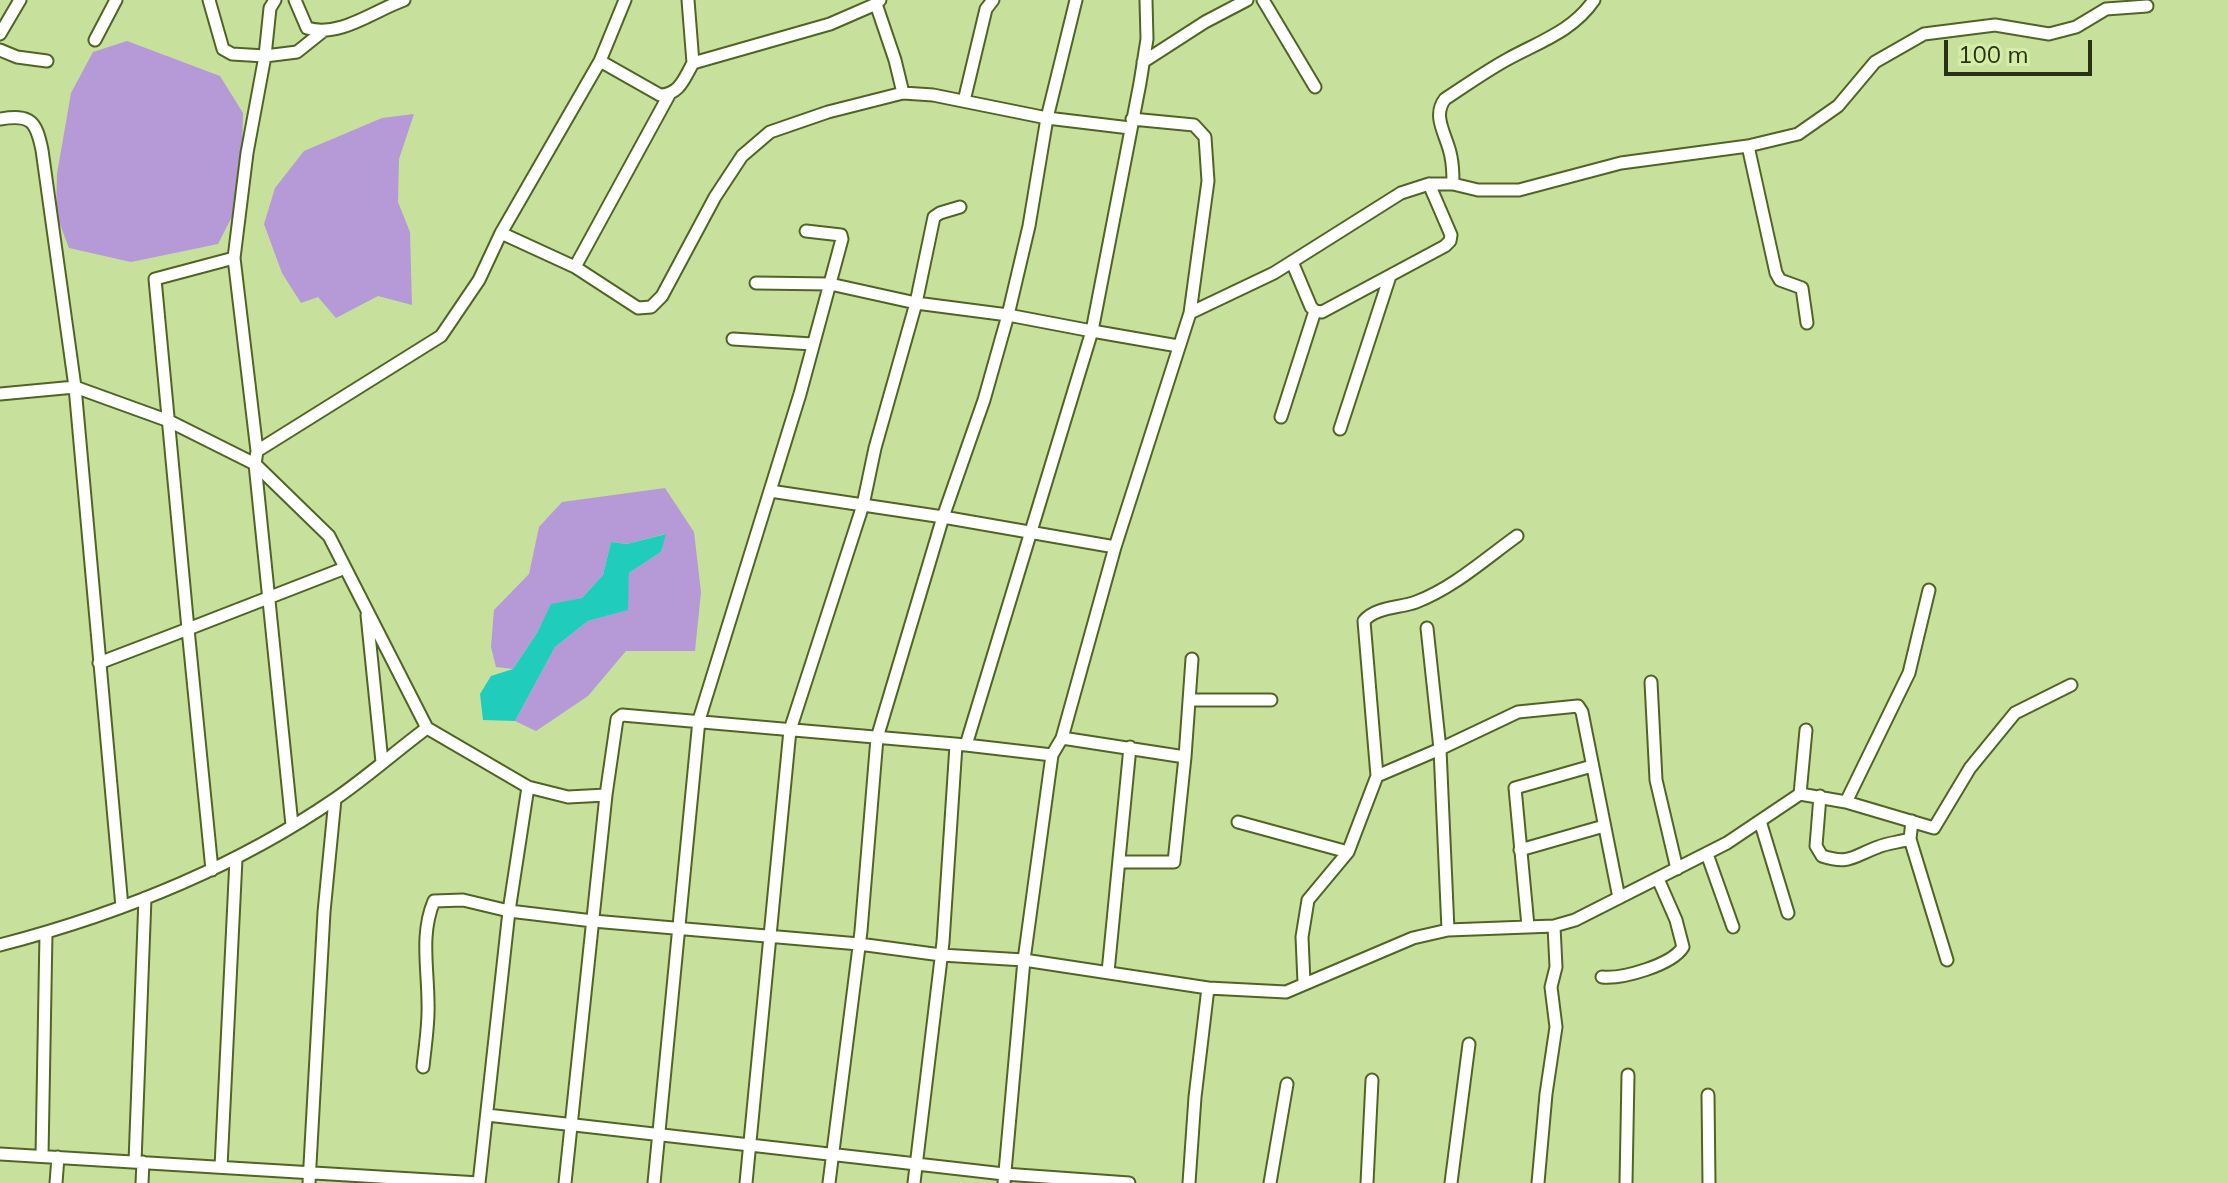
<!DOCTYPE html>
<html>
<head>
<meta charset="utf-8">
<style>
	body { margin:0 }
	#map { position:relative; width:2228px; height:1183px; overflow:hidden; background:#c7e09c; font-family:Mulish,sans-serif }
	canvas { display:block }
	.scale { position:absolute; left:1944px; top:40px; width:148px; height:36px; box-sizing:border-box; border:4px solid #293217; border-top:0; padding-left:10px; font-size:24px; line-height:28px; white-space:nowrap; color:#293217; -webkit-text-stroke:6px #d4eea8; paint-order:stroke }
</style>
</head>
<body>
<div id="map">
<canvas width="2228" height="1183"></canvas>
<div class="scale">100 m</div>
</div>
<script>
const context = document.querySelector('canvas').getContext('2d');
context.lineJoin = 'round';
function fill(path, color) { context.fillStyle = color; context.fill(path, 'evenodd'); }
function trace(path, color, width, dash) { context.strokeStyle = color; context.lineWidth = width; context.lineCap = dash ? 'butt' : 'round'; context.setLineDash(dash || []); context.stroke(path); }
const green = new Path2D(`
	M 127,41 L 220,76 L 243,113 L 241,199 L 218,244 L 131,262 L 69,248 L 56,214 L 57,174 L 71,93 L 93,52 Z
	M 414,114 L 399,159 L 398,202 L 410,232 L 412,305 L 378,296 L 336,318 L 318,297 L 301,303 L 282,273 L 264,224 L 275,188 L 304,151 L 382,118 Z
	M 665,488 L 694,532 L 701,592 L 695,651 L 626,651 L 588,696 L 536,731 L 515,721 L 555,647 L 588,621 L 627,610 L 629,573 L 661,552 L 665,534 L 627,544 L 611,542 L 603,575 L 582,598 L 551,605 L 537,633 L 513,669 L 496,667 L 491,647 L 494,610 L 529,574 L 539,527 L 562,502 Z`);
const water = new Path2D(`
	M 666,534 L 661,552 L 629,573 L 628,610 L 588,621 L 555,647 L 515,721 L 483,720 L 480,694 L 491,676 L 513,669 L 537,633 L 551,604 L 582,598 L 603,575 L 611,542 L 627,544 Z`);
const street = new Path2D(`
	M 209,0 L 223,49 L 232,54 L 265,56 L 247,153 L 234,258 L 257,451 L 255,464 L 292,825
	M 275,0 L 270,8 L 265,56 L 297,52 L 322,32
	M 295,0 L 307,28 C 340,38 373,11 404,0
	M 688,0 L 693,63
	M 1263,0 L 1315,87
	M 876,4 L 895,60 L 903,93
	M 0,34 L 20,0
	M 95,40 L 116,0
	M 0,50 L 17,57 L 47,61
	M 600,61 L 660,95 C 679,95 684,79 693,63 L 830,24 L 876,4 L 880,0
	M 1143,62 L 1205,22 L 1247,0
	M 964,101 L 986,9 L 993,0
	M 0,119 C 31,114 36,121 42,150 L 75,387 L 122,907
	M 1132,119 L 1194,125 L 1205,137 L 1208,181 L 1190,313
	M 1748,146 L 1776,273 L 1780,280 L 1802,288 L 1807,323
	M 1453,184 C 1453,176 1453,166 1451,157 C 1448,137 1431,117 1445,99 C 1465,86 1486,71 1508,59 C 1539,42 1573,31 1594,0
	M 501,233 L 575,267 L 638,308 L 651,307 L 662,296 L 715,197 L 742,156 L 770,132 L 828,112 L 903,93 L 933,95 L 1047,118 L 1130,128
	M 234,258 L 155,279 L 188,629 L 345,568
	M 1292,262 L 1311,307 L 1315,311 L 1322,312 L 1445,246 L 1450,241 L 1451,235 L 1429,184
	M 575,267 L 669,95
	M 756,283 L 830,284 L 916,303 L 1008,315 L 1029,226 L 1047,118 L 1076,0
	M 733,339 L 812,344
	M 0,394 L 75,387 L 169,421 L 255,464 L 329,536 L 427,728 L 528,787 L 568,797 L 606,795 L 617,719 L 622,715 L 966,745 L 1052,755
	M 1281,417 L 1315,311
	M 1340,429 L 1390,276
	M 257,451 L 441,336 L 479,280 L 501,233 L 600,61 L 625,0
	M 770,491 L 943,517 L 1115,547
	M 367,615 L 382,762
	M 1427,628 L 1440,749 L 1448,930
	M 99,663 L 188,629 L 212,870
	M 1651,682 L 1656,780 L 1677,869
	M 1191,700 L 1271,700
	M 1062,738 L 1185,757 L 1192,659
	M 966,745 L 1092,331 L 1178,346
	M 1377,776 L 1440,749 L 1518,712 L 1578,706 L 1582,712 L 1619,898
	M 1800,794 L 1806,730
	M 1820,796 L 1816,846 L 1822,856 C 1850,865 1853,856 1878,847 C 1887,843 1900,842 1910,839
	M 1846,802 L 1909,673 L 1929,590
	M 1760,821 L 1788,913
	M 1912,821 L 1910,839 L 1947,960
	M 1238,822 L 1348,852
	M 1520,850 L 1604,826
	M 1707,854 L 1733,927
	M 1121,862 L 1174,862 L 1185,757
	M 1528,926 L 1515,788 L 1592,766
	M 0,945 C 119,914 233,869 335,799 C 367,777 396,751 427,728
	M 1108,972 L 1130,747
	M 1602,977 C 1623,979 1672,965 1683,947 L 1676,920 L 1658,879
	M 1304,983 L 1302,937 L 1308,900 L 1348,852 L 1377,776 L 1364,621 C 1375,607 1400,608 1416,602 C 1453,588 1485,559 1517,536
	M 423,1067 C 425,1046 429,1024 428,1003 C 428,968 420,934 434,901 L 463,900 L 509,911 L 593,921 L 859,944 L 941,955 L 1024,960 L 1208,988
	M 1708,1095 L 1709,1183
	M 487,1115 L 1004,1174 L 1129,1183
	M 0,1154 L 479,1183 L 509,911 L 528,787
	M 42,1156 L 46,933
	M 135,1162 L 145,898
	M 221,1167 L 236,859
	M 56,1183 L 58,1157
	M 142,1183 L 143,1162
	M 309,1183 L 324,912 L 335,799
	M 565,1183 L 606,795
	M 654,1183 L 699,720 L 800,394 L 842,239 L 841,235 L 806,231
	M 746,1183 L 790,730 L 863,505 L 875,448 L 916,303 L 934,217 L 940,213 L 960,207
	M 829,1183 L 861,931 L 877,738 L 943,517 L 984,400 L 1008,315 L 1092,331 L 1140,83 L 1147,39 L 1146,0
	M 914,1183 L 943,942 L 956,745
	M 1004,1183 L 1024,960 L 1052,755 L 1062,738 L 1115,547 L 1190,313 L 1274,273 L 1401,193 L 1429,184 L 1453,184 L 1478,190 L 1519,190 L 1621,163 L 1748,146 L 1798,134 L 1838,106 L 1875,62 L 1924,34 L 1995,25 L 2049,34 L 2076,27 L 2106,9 L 2147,6
	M 1189,1183 L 1195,1097 L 1208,988 L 1286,992 L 1413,938 L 1448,930 L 1554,926 L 1575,920 L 1727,843 L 1800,794 L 1846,802 L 1934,828 L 1970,768 L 2015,713 L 2071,685
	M 1270,1183 L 1287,1084
	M 1367,1183 L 1372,1080
	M 1451,1183 L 1469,1044
	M 1538,1183 L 1546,1094 L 1556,1027 L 1551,987 L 1556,967 L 1554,926
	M 1626,1183 L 1628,1075`);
fill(green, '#b699d7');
fill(water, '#20cdbd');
trace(street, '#506524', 15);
trace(street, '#fff', 11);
</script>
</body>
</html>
